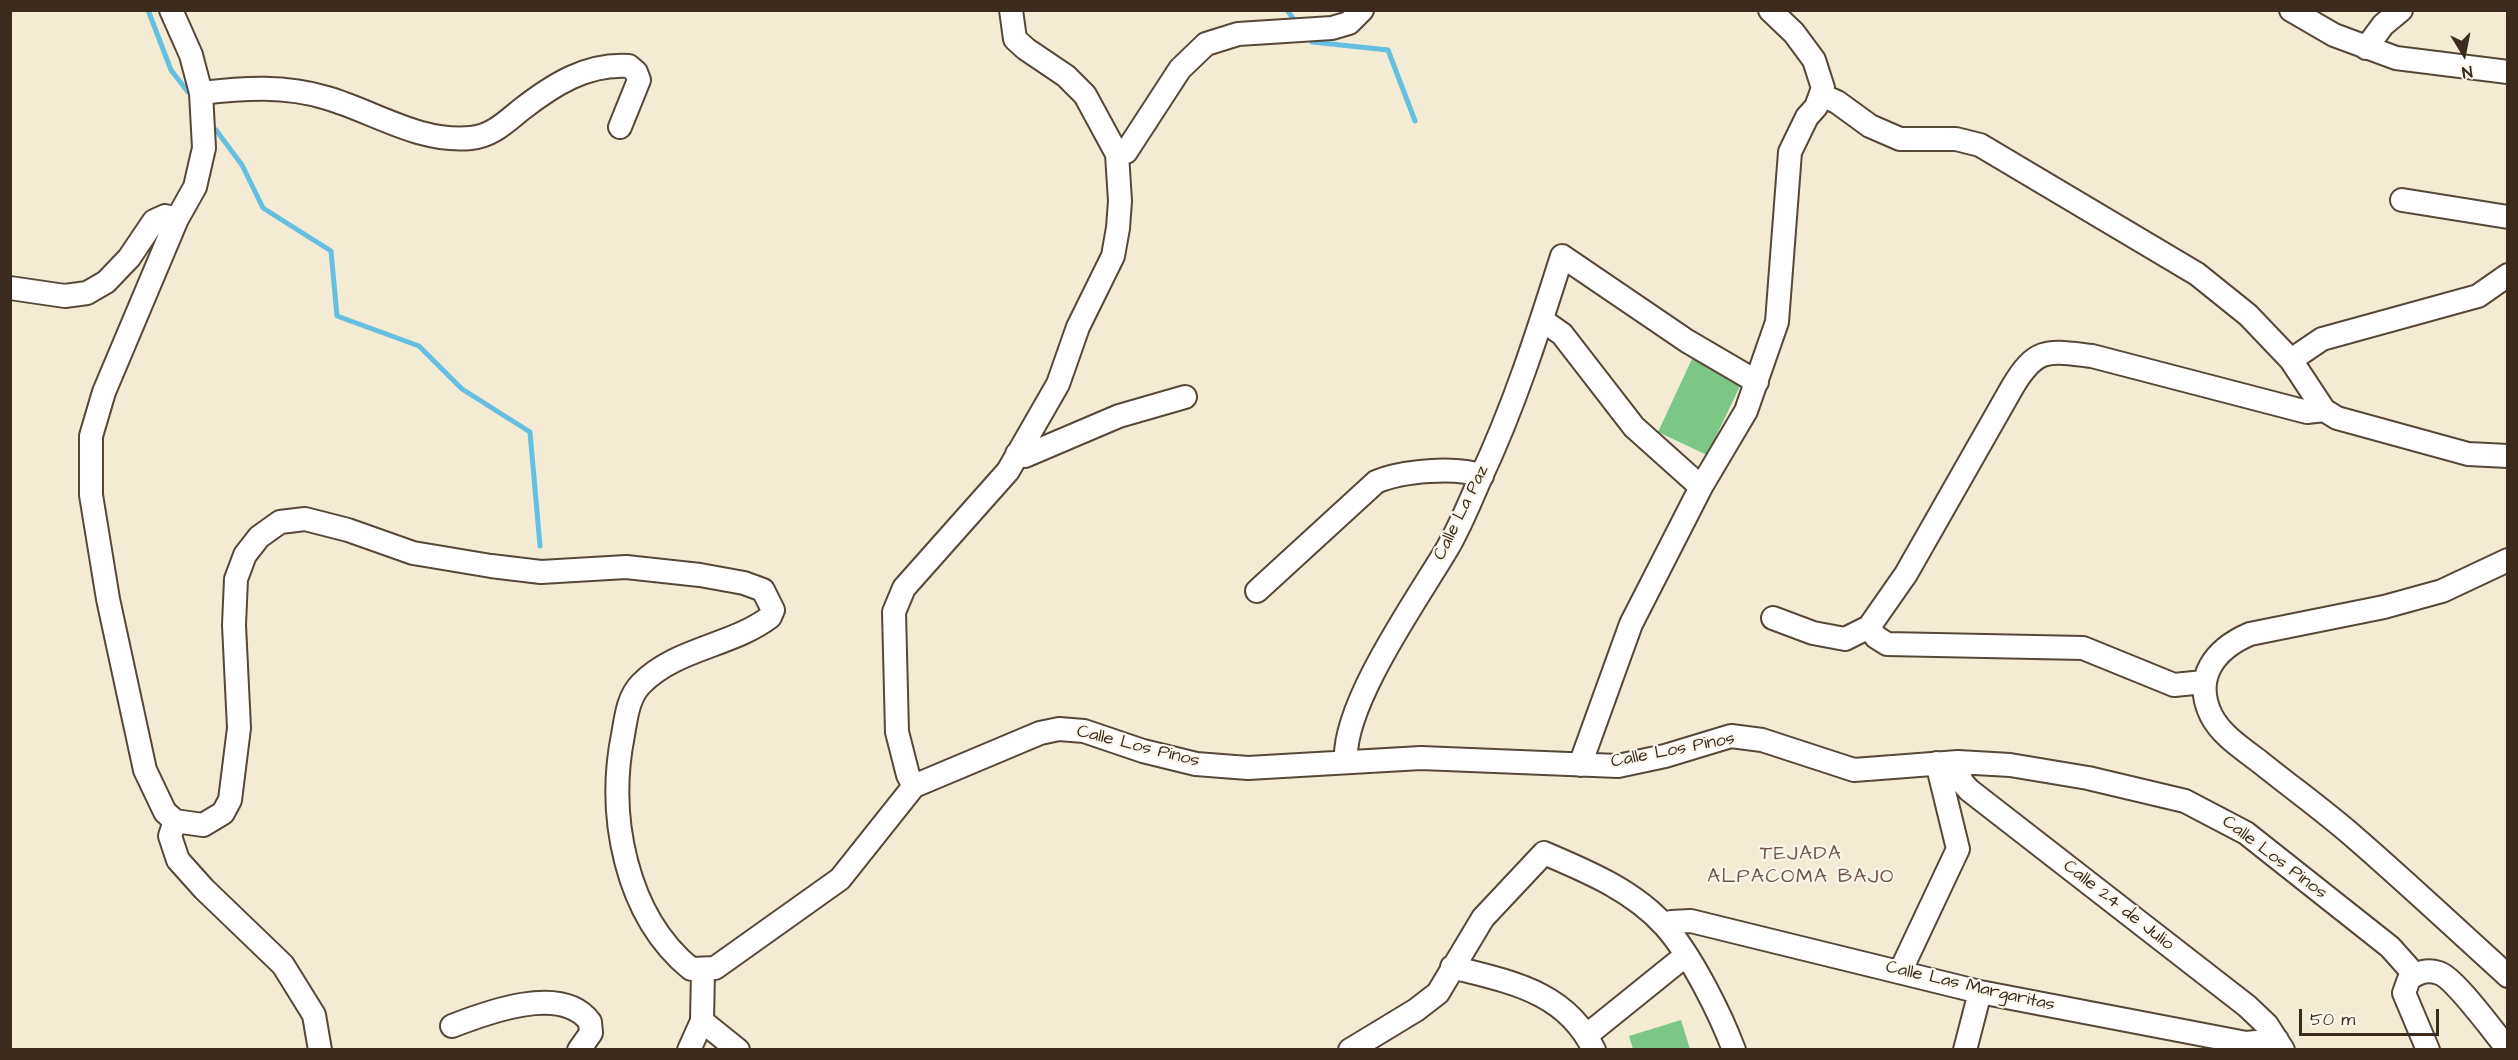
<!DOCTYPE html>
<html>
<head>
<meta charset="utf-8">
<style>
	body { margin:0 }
	#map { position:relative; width:2518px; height:1060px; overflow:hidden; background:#f3ebd4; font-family:"Architects Daughter",sans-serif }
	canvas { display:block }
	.frame { position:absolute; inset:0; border:12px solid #3b2a1e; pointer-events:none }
	.north { position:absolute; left:2434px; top:24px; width:60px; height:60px; -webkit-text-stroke:4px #fbf7ec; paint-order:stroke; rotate:170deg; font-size:16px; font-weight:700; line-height:24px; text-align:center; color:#3b2a1e }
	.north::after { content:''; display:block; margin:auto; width:21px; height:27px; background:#3b2a1e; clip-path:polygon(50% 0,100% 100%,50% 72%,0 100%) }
	.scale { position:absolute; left:2299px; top:1009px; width:140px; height:27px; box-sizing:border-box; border:3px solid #3b2a1e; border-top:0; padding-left:8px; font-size:18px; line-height:21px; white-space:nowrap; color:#3b2a1e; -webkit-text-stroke:4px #fbf7ec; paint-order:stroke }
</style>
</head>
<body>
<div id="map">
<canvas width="2518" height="1060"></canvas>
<div class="frame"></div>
<div class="north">N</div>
<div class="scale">50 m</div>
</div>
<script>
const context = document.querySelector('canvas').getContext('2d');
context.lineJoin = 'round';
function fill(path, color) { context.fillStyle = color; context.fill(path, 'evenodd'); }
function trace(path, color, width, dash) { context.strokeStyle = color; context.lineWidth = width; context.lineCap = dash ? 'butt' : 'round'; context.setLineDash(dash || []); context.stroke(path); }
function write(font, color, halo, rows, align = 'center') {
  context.font = font + ' "Architects Daughter",sans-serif'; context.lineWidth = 4.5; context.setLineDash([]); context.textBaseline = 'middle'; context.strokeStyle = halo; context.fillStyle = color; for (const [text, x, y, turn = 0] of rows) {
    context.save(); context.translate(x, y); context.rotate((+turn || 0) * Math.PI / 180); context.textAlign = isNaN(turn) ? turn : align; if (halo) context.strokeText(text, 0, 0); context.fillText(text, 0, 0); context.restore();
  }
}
const green = new Path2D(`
	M 1692,359 L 1742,382 L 1707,455 L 1658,432 Z
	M 1681,1020 L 1690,1049 L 1633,1049 L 1629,1036 Z`);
const stream = new Path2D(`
	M 148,10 L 171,70 L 188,92
	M 1287,10 L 1297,24
	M 1312,42 L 1388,50 L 1415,121
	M 216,130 L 242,165 L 263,208 L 331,251 L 337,316 L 419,346 L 462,389 L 530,432 L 540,546`);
const minor = new Path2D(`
	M 171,10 L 191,55 L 201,93 L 204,148 L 195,187 L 177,219 L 104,392 L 91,436 L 91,495 L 108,599 L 145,770 L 165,812 L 175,821 L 203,825 L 223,813 L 230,800 L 239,728 L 234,625 L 236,579 L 245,555 L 259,537 L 280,522 L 305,519 L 348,530 L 413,553 L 491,566 L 541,572 L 626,567 L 700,575 L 744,583 L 763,590 L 773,610 L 770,617 C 732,646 676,648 641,684 C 628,697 626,718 623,735 C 607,815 625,915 691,969 L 715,968 L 840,879 L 914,786 L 1040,733 L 1059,729 L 1084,731 L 1143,751 L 1196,764 L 1248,768 L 1421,758 L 1618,766 L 1665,756 L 1731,736 L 1762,740 L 1854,770 L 1958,762 L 2010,765 L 2088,778 L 2185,801 L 2246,833 L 2390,947 L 2415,975
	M 2291,10 L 2334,35 L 2396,58 L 2508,72
	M 2366,48 L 2383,25 L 2401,10
	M 201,93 C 244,88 285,85 327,98 C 375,112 419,143 471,138 C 492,136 506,122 522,109 C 553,85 587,63 629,66 L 636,72 L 639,80 L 620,127
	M 1821,95 L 1837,102 L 1870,126 L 1900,139 L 1956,139 L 1980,145 L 2197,274 L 2248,315 L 2291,360 L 2324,410 L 2337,418 L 2468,454 L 2508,456
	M 1117,154 L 1126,152 L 1180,69 L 1206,44 L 1238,34 L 1332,28 L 1349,23 L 1362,10
	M 2402,200 L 2508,217
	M 10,288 L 65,296 L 87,293 L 106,282 L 129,258 L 154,221 L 165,216 L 177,219
	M 1542,320 L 1562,334 L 1634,427 L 1701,487
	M 2291,360 L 2322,339 L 2478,296 L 2508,275
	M 1017,454 L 1025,456 L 1119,416 L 1185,397
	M 2508,560 L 2442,591 L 2384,607 L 2250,634 C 2215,649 2193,677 2211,715 C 2221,735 2243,749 2260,762 C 2291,787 2323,810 2353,836 C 2405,881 2456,929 2508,976
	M 1257,591 L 1376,482 C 1401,471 1456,466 1482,476
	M 1773,618 L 1813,633 L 1845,639 L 1869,627 L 1906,574 L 2013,386 C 2037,346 2049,351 2092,356 L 2307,412 L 2324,410
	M 1869,627 L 1876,637 L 1887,644 L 2083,648 L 2174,685 L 2204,682
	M 1346,761 C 1342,705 1418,598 1447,549 C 1460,527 1470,502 1480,479 C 1514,407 1538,332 1562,256 L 1687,341 L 1757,382
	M 1958,762 L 1961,781 L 1969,790 L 2247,1006 L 2267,1025 L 2283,1050
	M 1580,765 L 1631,624 L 1701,487 L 1746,411 L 1777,322 L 1790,152 L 1807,117 L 1816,107 L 1823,88 L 1814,60 L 1794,33 L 1770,10
	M 914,786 L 908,775 L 897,732 L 894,612 L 904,588 L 1008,471 L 1058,384 L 1078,327 L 1113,256 L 1118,228 L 1120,201 L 1117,154 L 1085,95 L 1066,76 L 1026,49 L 1015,39 L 1011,10
	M 175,821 L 170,836 L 178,860 L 204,889 L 283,965 L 314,1015 L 320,1050
	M 1665,926 L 1671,922 L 1691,921 L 1980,992 L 2246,1043 L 2277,1040
	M 1452,967 C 1510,982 1566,991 1594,1050
	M 1900,972 L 1958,849 L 1937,763
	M 702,1021 L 738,1050
	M 452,1026 C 488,1012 562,984 590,1022 L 591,1033 L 579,1050
	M 1587,1035 L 1685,956
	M 689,1050 L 702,1021 L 703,971
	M 1350,1050 L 1416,1010 L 1438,993 L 1483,918 L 1544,853 C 1586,871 1633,890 1665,926 C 1691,955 1720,1013 1734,1050
	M 1965,1050 L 1980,992
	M 2428,1050 L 2404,993 L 2409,979 C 2419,972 2427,969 2439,973 C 2455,978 2495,1034 2508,1049`);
const streetNames = [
	["Calle La Paz",1462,513,-64],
	["Calle Los Pinos",1138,747,14],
	["Calle Los Pinos",1673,751,-11],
	["Calle Los Pinos",2274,858,37],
	["Calle 24 de Julio",2118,906,38],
	["Calle Las Margaritas",1970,987,13]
];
const neighbourhoodNames = [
	["TEJADA",1801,855],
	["ALPACOMA BAJO",1801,878]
];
fill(green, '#7cc785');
trace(stream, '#64bfe1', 5);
trace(minor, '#574739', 26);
trace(minor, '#fff', 22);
write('18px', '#3b2a1e', '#fbf7ec', streetNames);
context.letterSpacing = '1.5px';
write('20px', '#72544b', '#fbf7ec', neighbourhoodNames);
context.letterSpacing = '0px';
</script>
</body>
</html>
